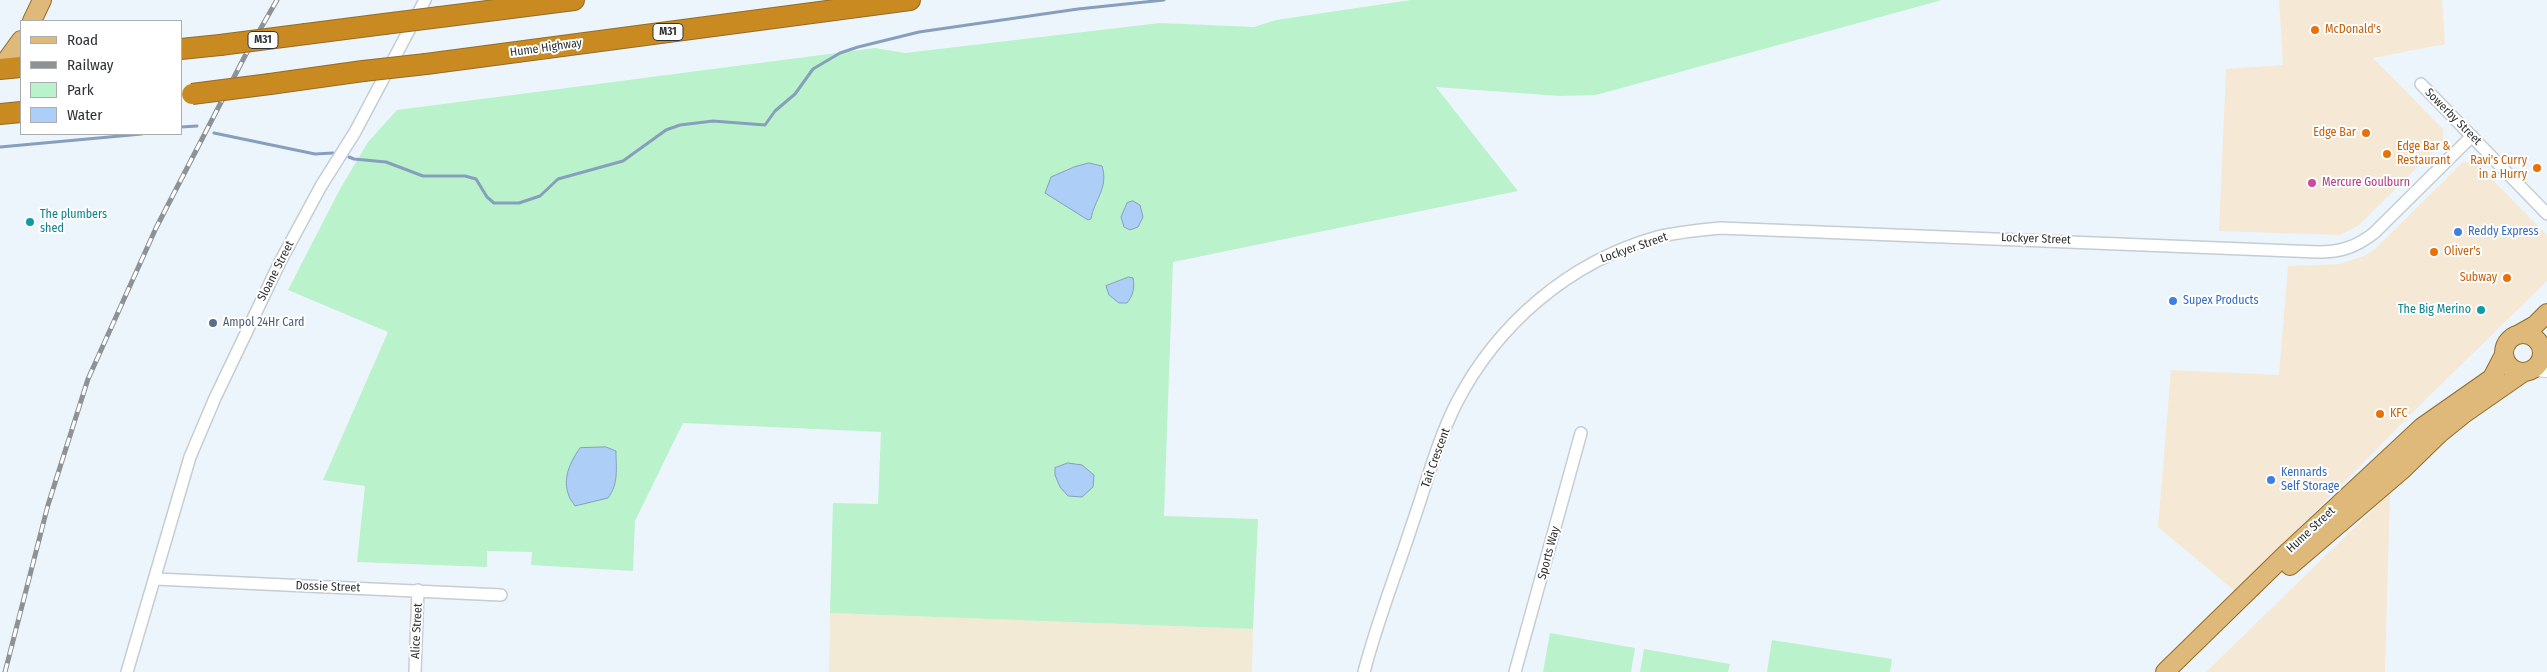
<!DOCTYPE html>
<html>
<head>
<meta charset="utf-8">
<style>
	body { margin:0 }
	#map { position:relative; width:2547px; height:672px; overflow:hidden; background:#edf5fc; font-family:"Fira Sans Condensed",sans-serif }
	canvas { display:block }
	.legend { position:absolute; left:20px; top:20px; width:162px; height:115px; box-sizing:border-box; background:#fff; border:1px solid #acadae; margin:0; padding:6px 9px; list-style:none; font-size:15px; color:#2f3235 }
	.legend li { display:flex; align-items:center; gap:10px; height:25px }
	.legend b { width:25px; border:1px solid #acadae }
</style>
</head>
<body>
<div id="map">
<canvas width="2547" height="672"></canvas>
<ul class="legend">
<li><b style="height:6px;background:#dfb97a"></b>Road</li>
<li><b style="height:6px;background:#8d9297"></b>Railway</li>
<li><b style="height:14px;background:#baf2cc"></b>Park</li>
<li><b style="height:14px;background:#adcef7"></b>Water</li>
</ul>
</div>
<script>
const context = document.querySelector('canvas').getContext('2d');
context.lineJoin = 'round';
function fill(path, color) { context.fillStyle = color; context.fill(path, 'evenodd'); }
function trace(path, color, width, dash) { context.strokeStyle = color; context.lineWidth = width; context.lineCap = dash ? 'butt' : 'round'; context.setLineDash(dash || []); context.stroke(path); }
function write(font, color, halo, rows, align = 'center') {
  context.font = font + ' "Fira Sans Condensed",sans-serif'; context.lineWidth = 4; context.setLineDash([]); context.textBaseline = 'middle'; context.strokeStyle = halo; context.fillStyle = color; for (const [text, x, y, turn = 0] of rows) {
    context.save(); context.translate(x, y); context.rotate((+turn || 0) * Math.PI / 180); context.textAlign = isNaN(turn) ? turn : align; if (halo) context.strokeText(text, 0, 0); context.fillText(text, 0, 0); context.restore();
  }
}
const commercial = new Path2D(`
	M 2279,0 L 2442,0 L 2445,44 L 2373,58 L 2443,129 L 2443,142 L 2358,226 L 2340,235 L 2219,231 L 2226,69 L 2283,65 Z
	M 2463,162 L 2475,162 L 2547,235 L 2547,281 L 2424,401 L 2236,592 L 2158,527 L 2171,370 L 2279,375 L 2288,266 L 2339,264 L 2364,256 L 2375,249 Z
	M 2390,493 L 2385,672 L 2206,672 Z`);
const industrial = new Path2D(`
	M 830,613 L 1253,629 L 1252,672 L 829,672 Z`);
const green = new Path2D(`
	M 1411,0 L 1942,0 L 1596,95 L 1560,96 L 1436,87 L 1518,191 L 1173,262 L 1164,516 L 1258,519 L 1253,629 L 830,613 L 833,503 L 878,504 L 881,432 L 683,423 L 635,521 L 633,571 L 531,565 L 532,552 L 487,551 L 487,567 L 357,562 L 365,486 L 323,480 L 388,332 L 288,290 L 340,189 L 368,142 L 397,110 L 875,48 L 905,53 L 1160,23 L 1254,27 L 1276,20 Z
	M 1550,633 L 1635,648 L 1631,672 L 1543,672 Z
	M 1772,640 L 1892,659 L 1890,672 L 1767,672 Z
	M 1644,649 L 1730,664 L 1728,672 L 1640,672 Z`);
const water = new Path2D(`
	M 1089,163 L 1102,166 C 1109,188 1094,200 1091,219 L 1088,220 L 1045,193 L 1051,177 L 1074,167 Z
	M 1133,201 L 1140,205 L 1143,217 L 1138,227 L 1130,230 L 1124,227 L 1121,217 L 1127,203 Z
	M 1129,277 L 1133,278 C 1135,287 1133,296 1127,303 L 1119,303 L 1109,295 L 1106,286 Z
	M 606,447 L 616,451 C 616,468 619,483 608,498 L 575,506 C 573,502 570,500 569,496 C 562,479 570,462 580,448 Z
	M 1068,463 L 1082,465 L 1094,475 L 1093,487 L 1082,497 L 1068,496 L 1060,487 L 1055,475 L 1055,468 Z`);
const stream = new Path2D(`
	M 181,127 L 197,126
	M 214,133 L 315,154 L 333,153
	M 0,147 L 142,134
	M 349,157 L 354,159 L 386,162 L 423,176 L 465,176 L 476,179 L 487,197 L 494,203 L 519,203 L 540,196 L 558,179 L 623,161 L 666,130 L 680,125 L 713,121 L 765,125 L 775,111 L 795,94 L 813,69 L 840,53 L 858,47 L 919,32 L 1078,9 L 1164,0`);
const minor = new Path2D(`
	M 2421,84 L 2547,214
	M 156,579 L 501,595
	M 127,672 L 190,457 L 215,398 L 280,262 L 321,186 L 355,132 L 425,0
	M 415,672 L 418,590
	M 1364,672 C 1377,622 1396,574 1412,525 C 1426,485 1437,442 1456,404 C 1497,324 1569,262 1657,237 C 1677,232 1699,230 1720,228 L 2318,252 C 2341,252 2356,247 2374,233 L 2472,136
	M 1515,672 L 1581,433`);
const tertiary = new Path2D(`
	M 2542,348 L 2547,351
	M 2533,369 L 2547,370`);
const primary = new Path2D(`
	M 32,21 L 42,0
	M 0,69 L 21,40
	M2504 353a19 19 0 1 1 38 0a19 19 0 1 1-38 0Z
	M 2519,334 L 2535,325 L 2547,313
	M 2290,566 L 2401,471 L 2439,434 L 2465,413 L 2524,372
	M 2165,672 L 2289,551 L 2422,427 L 2492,378 L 2504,355`);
const motorway = new Path2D(`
	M 440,17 L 574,0
	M 306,34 L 384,24
	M 181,49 L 220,45
	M 426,64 L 910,0
	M 0,69 L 21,67
	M 270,84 L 363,71
	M 0,114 L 21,112`);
const rail = new Path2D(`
	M 5,672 L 48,505 L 88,379 L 156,228 L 246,54 L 277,0`);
const motorwayBridge = new Path2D(`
	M 384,24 L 440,17
	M 220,45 L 306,34
	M 363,71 L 426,64
	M 192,94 L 270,84`);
const markers = [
	[2315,30,5,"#e8710a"],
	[2366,133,5,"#e8710a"],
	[2387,154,5,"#e8710a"],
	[2537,168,5,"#e8710a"],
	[2312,183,5,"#d1479c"],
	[30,222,5,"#0f9aa8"],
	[2458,232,5,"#3f7fe0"],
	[2434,252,5,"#e8710a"],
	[2507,278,5,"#e8710a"],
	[2173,301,5,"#3f7fe0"],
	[2481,310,5,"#0f9aa8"],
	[213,323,5,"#5c6f8a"],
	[2380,414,5,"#e8710a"],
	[2271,480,5,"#3f7fe0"]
];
const shields = [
	[668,32,30],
	[263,40,30]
];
const shieldNames = [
	["M31",668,32],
	["M31",263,40]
];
const foodNames = [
	["McDonald's",2325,30],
	["Edge Bar",2356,133,"right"],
	["Edge Bar &",2397,147],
	["Restaurant",2397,161],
	["Ravi's Curry",2527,161,"right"],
	["in a Hurry",2527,175,"right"],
	["Oliver's",2444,252],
	["Subway",2497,278,"right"],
	["KFC",2390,414]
];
const streetNames = [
	["Hume Highway",546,48,-8],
	["Sowerby Street",2453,117,45],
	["Lockyer Street",2036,239,2],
	["Lockyer Street",1634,248,-19],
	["Sloane Street",276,271,-63],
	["Tait Crescent",1436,458,-70],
	["Hume Street",2311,530,-43],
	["Sports Way",1549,553,-75],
	["Dossie Street",328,587,2],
	["Alice Street",417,631,-87]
];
const hotelNames = [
	["Mercure Goulburn",2322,183]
];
const cultureNames = [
	["The plumbers",40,215],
	["shed",40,229],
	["The Big Merino",2471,310,"right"]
];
const shopNames = [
	["Reddy Express",2468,232],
	["Supex Products",2183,301],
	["Kennards",2281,473],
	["Self Storage",2281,487]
];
const serviceNames = [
	["Ampol 24Hr Card",223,323]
];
fill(commercial, '#f5e8d4');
fill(industrial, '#f2ead4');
fill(green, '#baf2cc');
fill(water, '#adcef7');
trace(water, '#879fbd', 1);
trace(stream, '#879fbd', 3);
trace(minor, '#c5cdd3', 14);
trace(tertiary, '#c5cdd3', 16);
trace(primary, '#936c28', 20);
trace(motorway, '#936c28', 22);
trace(minor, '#fff', 11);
trace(tertiary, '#fff', 14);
trace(primary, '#dfb97a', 18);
trace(motorway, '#c98b21', 20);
trace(rail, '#8d9297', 5);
trace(rail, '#fff', 3, [9]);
trace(motorwayBridge, '#936c28', 22, []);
trace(motorwayBridge, '#c98b21', 20);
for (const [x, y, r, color] of markers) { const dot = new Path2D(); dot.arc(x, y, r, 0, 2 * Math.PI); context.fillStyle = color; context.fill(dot); trace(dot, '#fff', 2); }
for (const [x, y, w] of shields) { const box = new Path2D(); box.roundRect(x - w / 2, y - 8.5, w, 17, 4); context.fillStyle = '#fff'; context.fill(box); trace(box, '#2f3235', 1); }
write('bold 11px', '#2f3235', null, shieldNames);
write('12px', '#c56008', '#fff', foodNames, 'left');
write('12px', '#2f3235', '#fff', streetNames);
write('12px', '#b23c85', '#fff', hotelNames, 'left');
write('12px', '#0d838f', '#fff', cultureNames, 'left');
write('12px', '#366cbe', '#fff', shopNames, 'left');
write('12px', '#4e5e75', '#fff', serviceNames, 'left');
</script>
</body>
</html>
